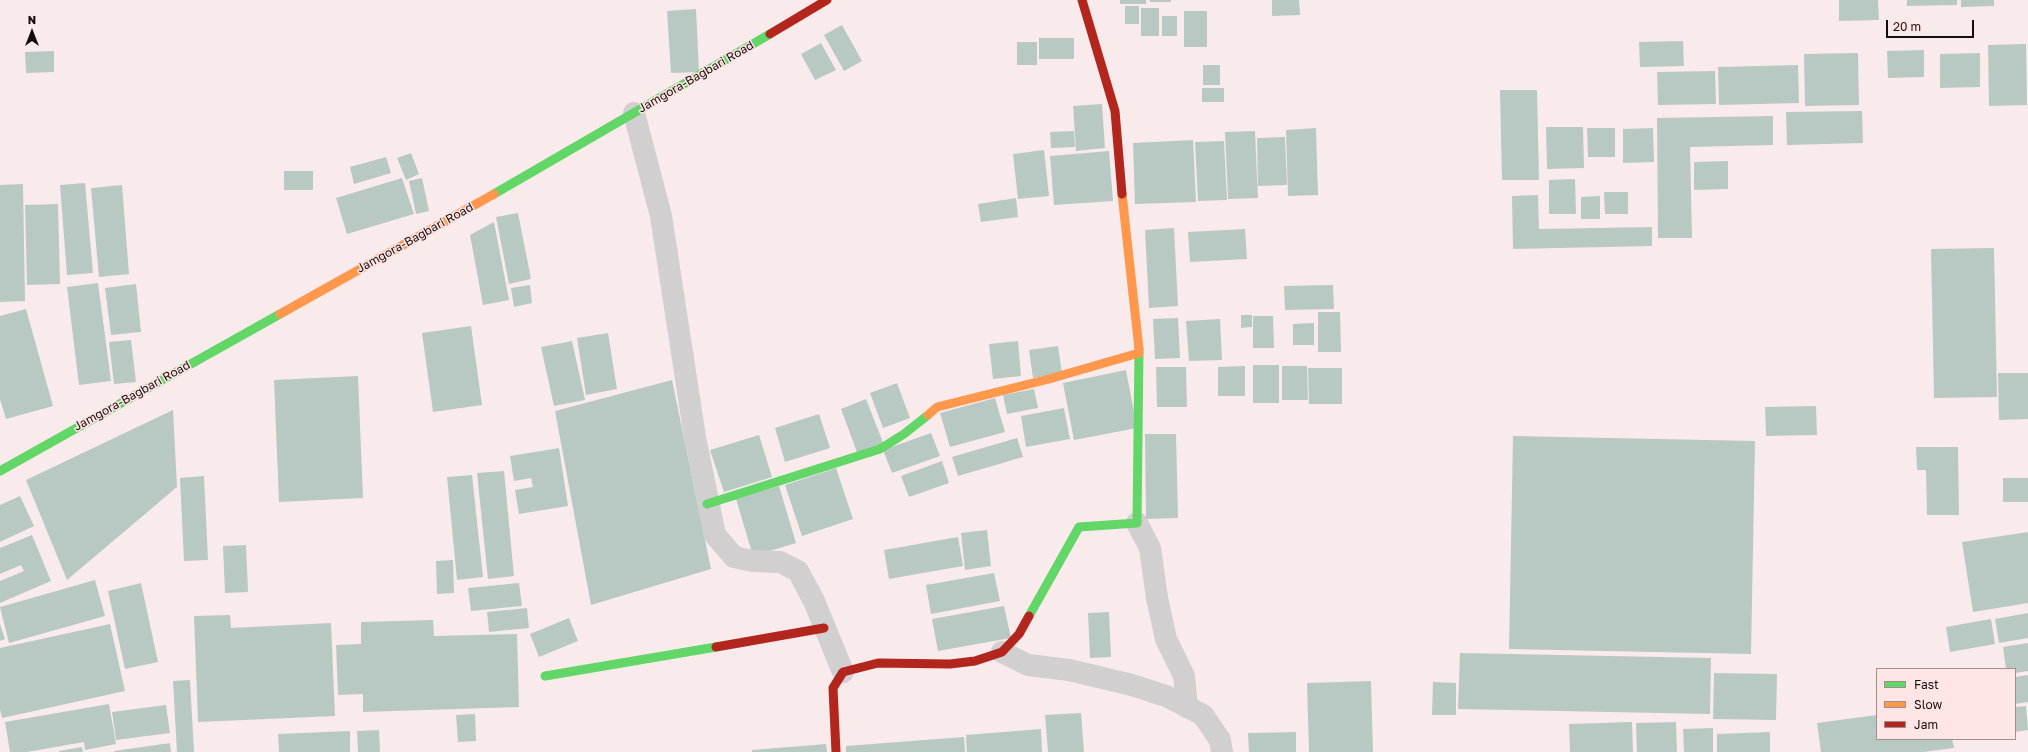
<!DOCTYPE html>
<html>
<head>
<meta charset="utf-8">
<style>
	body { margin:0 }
	#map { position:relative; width:2028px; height:752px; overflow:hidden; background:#f9ebeb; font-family:"Golos Text",sans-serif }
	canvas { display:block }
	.legend { position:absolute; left:1876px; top:668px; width:140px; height:72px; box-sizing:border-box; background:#ffe5e5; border:1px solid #a18f8f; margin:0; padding:5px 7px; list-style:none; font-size:12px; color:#150d0d }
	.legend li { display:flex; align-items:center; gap:8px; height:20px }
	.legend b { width:20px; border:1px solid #a18f8f }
	.north { position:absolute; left:12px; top:12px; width:40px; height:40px; -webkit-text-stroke:3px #ffe5e5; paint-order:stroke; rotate:0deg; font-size:11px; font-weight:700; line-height:16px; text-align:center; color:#150d0d }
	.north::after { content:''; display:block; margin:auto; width:14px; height:18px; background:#150d0d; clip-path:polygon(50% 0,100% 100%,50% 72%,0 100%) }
	.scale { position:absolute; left:1886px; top:20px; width:88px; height:18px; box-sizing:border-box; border:2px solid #150d0d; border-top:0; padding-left:5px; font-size:12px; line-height:14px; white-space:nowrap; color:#150d0d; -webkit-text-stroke:3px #ffe5e5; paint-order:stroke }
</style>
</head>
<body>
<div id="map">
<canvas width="2028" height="752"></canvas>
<ul class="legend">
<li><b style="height:5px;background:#63d668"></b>Fast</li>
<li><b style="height:5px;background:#ff974d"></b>Slow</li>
<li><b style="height:5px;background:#b3261e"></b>Jam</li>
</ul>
<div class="north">N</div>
<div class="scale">20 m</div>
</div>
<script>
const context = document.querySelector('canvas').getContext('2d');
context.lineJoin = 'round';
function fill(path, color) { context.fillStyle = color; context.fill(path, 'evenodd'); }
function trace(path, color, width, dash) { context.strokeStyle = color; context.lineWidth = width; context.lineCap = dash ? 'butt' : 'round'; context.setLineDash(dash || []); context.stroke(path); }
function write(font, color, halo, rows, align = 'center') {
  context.font = font + ' "Golos Text",sans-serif'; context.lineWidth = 3; context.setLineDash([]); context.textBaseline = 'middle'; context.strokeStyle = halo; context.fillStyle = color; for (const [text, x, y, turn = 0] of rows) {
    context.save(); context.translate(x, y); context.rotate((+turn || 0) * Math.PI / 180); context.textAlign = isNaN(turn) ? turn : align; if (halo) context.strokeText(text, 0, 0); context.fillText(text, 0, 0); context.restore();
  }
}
const building = new Path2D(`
	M 1120,0 L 1146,0 L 1146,4 L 1120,4 Z
	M 1150,0 L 1171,0 L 1171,2 L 1150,2 Z
	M 1272,0 L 1299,0 L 1300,15 L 1272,16 Z
	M 1839,0 L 1878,0 L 1879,20 L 1839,21 Z
	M 1907,0 L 1957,0 L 1957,5 L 1907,6 Z
	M 1961,0 L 1994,0 L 1994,6 L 1961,7 Z
	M 1125,6 L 1139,6 L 1139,24 L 1125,24 Z
	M 1141,8 L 1159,8 L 1159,36 L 1141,36 Z
	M 696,9 L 699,72 L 671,73 L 667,11 Z
	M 1184,11 L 1207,11 L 1207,47 L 1184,47 Z
	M 1162,16 L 1177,16 L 1177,36 L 1162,36 Z
	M 842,25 L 862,61 L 844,71 L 824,35 Z
	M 1039,38 L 1074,38 L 1074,59 L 1039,59 Z
	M 1683,41 L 1684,66 L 1640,67 L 1639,42 Z
	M 1017,42 L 1037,42 L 1037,65 L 1017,65 Z
	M 821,43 L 836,70 L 815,80 L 801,54 Z
	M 2026,44 L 2027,105 L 1989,106 L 1988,45 Z
	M 1924,50 L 1924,77 L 1888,78 L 1887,51 Z
	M 54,51 L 54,72 L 26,73 L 25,52 Z
	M 1858,53 L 1859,105 L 1805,106 L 1804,54 Z
	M 1980,53 L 1980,87 L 1940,88 L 1940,54 Z
	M 1203,65 L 1220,65 L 1220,85 L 1203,85 Z
	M 1798,65 L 1799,103 L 1719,105 L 1718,67 Z
	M 1715,71 L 1716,104 L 1658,105 L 1657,72 Z
	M 1202,88 L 1224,88 L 1224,102 L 1202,102 Z
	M 1500,90 L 1537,90 L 1539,180 L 1502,180 Z
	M 1102,104 L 1105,148 L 1076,151 L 1073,106 Z
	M 1862,111 L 1863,143 L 1787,145 L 1786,112 Z
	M 1773,116 L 1773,145 L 1690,147 L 1692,238 L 1658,238 L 1657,118 Z
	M 1546,127 L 1583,127 L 1584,168 L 1547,169 Z
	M 1316,128 L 1318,195 L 1288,196 L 1286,130 Z
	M 1587,128 L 1615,128 L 1615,157 L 1588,157 Z
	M 1653,128 L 1654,162 L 1623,163 L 1623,129 Z
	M 1074,131 L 1075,147 L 1051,148 L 1050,132 Z
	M 1255,131 L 1258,198 L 1228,199 L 1225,132 Z
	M 1285,137 L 1287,185 L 1258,186 L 1257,138 Z
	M 1193,140 L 1196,202 L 1135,204 L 1133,143 Z
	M 1224,141 L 1227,200 L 1198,201 L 1195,142 Z
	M 1044,150 L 1049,196 L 1018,199 L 1013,154 Z
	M 1109,151 L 1113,201 L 1054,205 L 1050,156 Z
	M 411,153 L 419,174 L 406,180 L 397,158 Z
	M 386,157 L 391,173 L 354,184 L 350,167 Z
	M 1728,161 L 1728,189 L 1694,190 L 1694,162 Z
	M 284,171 L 313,171 L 313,190 L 284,190 Z
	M 402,178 L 414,214 L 347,234 L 336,198 Z
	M 422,178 L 429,211 L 416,214 L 409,181 Z
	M 1575,179 L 1576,214 L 1549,214 L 1549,180 Z
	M 85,183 L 93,273 L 67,275 L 60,185 Z
	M 23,184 L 25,301 L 0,302 L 0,185 Z
	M 122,185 L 129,274 L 99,277 L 91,188 Z
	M 1604,192 L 1628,192 L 1628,214 L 1605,214 Z
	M 1538,195 L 1539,229 L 1652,227 L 1652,246 L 1513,249 L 1512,196 Z
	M 1600,196 L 1600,219 L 1581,219 L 1581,197 Z
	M 1016,198 L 1018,217 L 981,222 L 978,204 Z
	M 58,204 L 60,284 L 27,285 L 25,205 Z
	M 518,213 L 531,279 L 509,284 L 496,217 Z
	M 494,222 L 509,300 L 483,305 L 470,235 Z
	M 1174,228 L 1178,306 L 1149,308 L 1145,230 Z
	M 1245,229 L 1247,259 L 1190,262 L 1188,232 Z
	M 1994,248 L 1997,397 L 1934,398 L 1931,249 Z
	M 98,283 L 111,381 L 79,385 L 67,287 Z
	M 136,284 L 141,332 L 111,335 L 105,288 Z
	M 530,285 L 532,303 L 514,307 L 511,288 Z
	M 1333,285 L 1334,309 L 1285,310 L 1284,286 Z
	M 26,309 L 53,406 L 6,419 L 0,399 L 0,316 Z
	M 1318,312 L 1340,312 L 1341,352 L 1318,352 Z
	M 1241,315 L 1252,315 L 1252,327 L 1241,328 Z
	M 1253,316 L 1273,316 L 1274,348 L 1253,348 Z
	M 1178,318 L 1180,358 L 1155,359 L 1153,319 Z
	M 1220,319 L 1222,360 L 1189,361 L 1186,321 Z
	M 1314,323 L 1314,345 L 1293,345 L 1293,324 Z
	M 471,326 L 482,405 L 433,412 L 422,333 Z
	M 608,333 L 617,389 L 586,395 L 577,338 Z
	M 131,340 L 136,382 L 114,384 L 109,342 Z
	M 572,341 L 585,400 L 554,406 L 541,347 Z
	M 1018,341 L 1021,376 L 993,379 L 989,344 Z
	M 1058,346 L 1062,373 L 1033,378 L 1029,350 Z
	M 1253,365 L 1279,365 L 1279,403 L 1253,403 Z
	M 1245,366 L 1245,396 L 1218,396 L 1218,367 Z
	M 1282,366 L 1307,366 L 1308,400 L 1282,400 Z
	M 1156,367 L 1186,367 L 1187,407 L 1157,407 Z
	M 1308,368 L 1342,368 L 1342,404 L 1309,404 Z
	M 1126,370 L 1137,428 L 1074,440 L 1063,383 Z
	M 1998,373 L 2028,373 L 2028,419 L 1999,420 Z
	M 358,376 L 363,498 L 279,502 L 274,380 Z
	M 672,380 L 711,569 L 591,605 L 555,411 Z
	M 897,383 L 910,418 L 883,428 L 870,393 Z
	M 1034,389 L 1038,408 L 1007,414 L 1003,395 Z
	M 995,398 L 1005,432 L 950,447 L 940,413 Z
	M 866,399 L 884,445 L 858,455 L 841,409 Z
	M 1816,406 L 1817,435 L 1766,436 L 1765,407 Z
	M 1064,408 L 1070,439 L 1026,447 L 1021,416 Z
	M 173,410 L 177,487 L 67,580 L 26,480 Z
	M 819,414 L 830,448 L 785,462 L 775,428 Z
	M 931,433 L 940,456 L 892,473 L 883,450 Z
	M 1145,434 L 1176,434 L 1178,518 L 1146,519 Z
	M 759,435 L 772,477 L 724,492 L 710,450 Z
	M 1513,436 L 1755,441 L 1751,654 L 1509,649 Z
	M 1017,438 L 1023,457 L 958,476 L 952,457 Z
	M 1916,447 L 1958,447 L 1959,515 L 1927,515 L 1926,470 L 1917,470 Z
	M 559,448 L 568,506 L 519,514 L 515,490 L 533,487 L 531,478 L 514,481 L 510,456 Z
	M 942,461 L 949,483 L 909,497 L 901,476 Z
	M 836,468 L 853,519 L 802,536 L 785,485 Z
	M 504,471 L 514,576 L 488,579 L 477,473 Z
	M 472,475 L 483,577 L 457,580 L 447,477 Z
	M 204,476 L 208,560 L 184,561 L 180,478 Z
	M 2003,478 L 2028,478 L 2028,502 L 2003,502 Z
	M 779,486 L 796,543 L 753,556 L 736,499 Z
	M 20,496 L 34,526 L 0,542 L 0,505 Z
	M 987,530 L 991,566 L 965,570 L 961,533 Z
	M 2028,532 L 2028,603 L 1973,612 L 1962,542 Z
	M 32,535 L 51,581 L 0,603 L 0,581 L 24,571 L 21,565 L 0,574 L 0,548 Z
	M 958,537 L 963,566 L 889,579 L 884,550 Z
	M 246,545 L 248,592 L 225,593 L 223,546 Z
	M 453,560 L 454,593 L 437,594 L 436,561 Z
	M 994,573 L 1000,601 L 931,614 L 926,585 Z
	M 95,580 L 105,616 L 9,643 L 0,607 Z
	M 141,583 L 158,662 L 125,669 L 108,591 Z
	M 519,583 L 522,606 L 471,611 L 468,588 Z
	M 1004,606 L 1011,638 L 938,651 L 932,619 Z
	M 527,608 L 529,628 L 489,632 L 487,612 Z
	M 1109,612 L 1111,657 L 1090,658 L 1088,613 Z
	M 2028,613 L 2028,638 L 1999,643 L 1995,619 Z
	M 230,615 L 231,628 L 331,623 L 335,716 L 198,722 L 194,616 Z
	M 569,618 L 578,641 L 539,657 L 530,634 Z
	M 1991,619 L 1995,644 L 1950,652 L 1946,627 Z
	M 433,620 L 434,636 L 517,634 L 519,707 L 363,712 L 363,694 L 338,695 L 336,645 L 361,644 L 361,622 Z
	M 0,624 L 5,639 L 0,641 Z
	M 110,624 L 125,691 L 2,718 L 0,709 L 0,648 Z
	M 2028,643 L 2028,671 L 2015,673 L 2015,669 L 2006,669 L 2003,647 Z
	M 1460,653 L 1711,658 L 1710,714 L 1458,709 Z
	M 1714,673 L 1777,674 L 1776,720 L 1713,719 Z
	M 2028,675 L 2028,702 L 2015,704 L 2015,677 Z
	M 190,680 L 194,752 L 177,752 L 173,681 Z
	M 1371,681 L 1373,752 L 1309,752 L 1307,683 Z
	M 1433,682 L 1456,683 L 1456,715 L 1432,715 Z
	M 109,704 L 116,744 L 85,750 L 84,742 L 27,752 L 10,752 L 5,722 Z
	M 166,705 L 170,733 L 116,740 L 112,712 Z
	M 2026,706 L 2028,730 L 2015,732 L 2015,707 Z
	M 1081,713 L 1084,752 L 1048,752 L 1045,715 Z
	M 475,714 L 476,741 L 458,742 L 456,715 Z
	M 1877,715 L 1877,739 L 1952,739 L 1954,748 L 1923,752 L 1821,752 L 1817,723 Z
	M 1632,722 L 1633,752 L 1570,752 L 1569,724 Z
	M 1676,722 L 1677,752 L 1637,752 L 1636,723 Z
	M 1713,728 L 1713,752 L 1684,752 L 1683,729 Z
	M 1041,729 L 1042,752 L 967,752 L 966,735 Z
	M 379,730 L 380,752 L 358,752 L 357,731 Z
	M 350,731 L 350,752 L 279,752 L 278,734 Z
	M 1296,732 L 1296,752 L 1249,752 L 1248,733 Z
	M 1770,732 L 1770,752 L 1717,752 L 1717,734 Z
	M 964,737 L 965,752 L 846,752 L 846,746 Z
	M 170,743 L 171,752 L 114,752 L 114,751 Z
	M 826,744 L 827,752 L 752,752 L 752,750 Z
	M 82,747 L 83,752 L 59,752 L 59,751 Z`);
const street = new Path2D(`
	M 634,113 L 661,216 L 695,437 L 715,535 L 734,557 L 753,561 L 780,562 L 798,571 L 814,601 L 843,672
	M 1137,523 L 1150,548 L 1157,598 L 1166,639 L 1184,676 L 1187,707
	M 1002,652 L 1028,665 L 1069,670 L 1132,685 L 1166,696 L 1203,715 L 1220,740 L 1222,752`);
const fast = new Path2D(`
	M 494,194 L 770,34
	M 0,471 L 280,314
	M 707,504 L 880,449 L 904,434 L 928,415
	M 1029,616 L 1079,527 L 1137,523 L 1139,349
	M 545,676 L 716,647`);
const slow = new Path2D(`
	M 1122,194 L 1139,349
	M 280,314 L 494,194
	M 928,415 L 937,407 L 1049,379 L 1139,353`);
const jam = new Path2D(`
	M 1082,0 L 1115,111 L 1122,194
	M 770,34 L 827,0
	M 716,647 L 824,628
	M 836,752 L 833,688 L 843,672 L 878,663 L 950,664 L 975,661 L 1002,652 L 1019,634 L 1029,616`);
const streetNames = [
	["Jamgora-Bagbari Road",696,77,-30],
	["Jamgora-Bagbari Road",415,238,-29],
	["Jamgora-Bagbari Road",132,396,-29]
];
fill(building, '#b8c9c4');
trace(street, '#d1cfcf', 22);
trace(fast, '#63d668', 9);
trace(slow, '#ff974d', 9);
trace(jam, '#b3261e', 9);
write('12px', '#150d0d', '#ffe5e5', streetNames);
</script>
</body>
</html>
